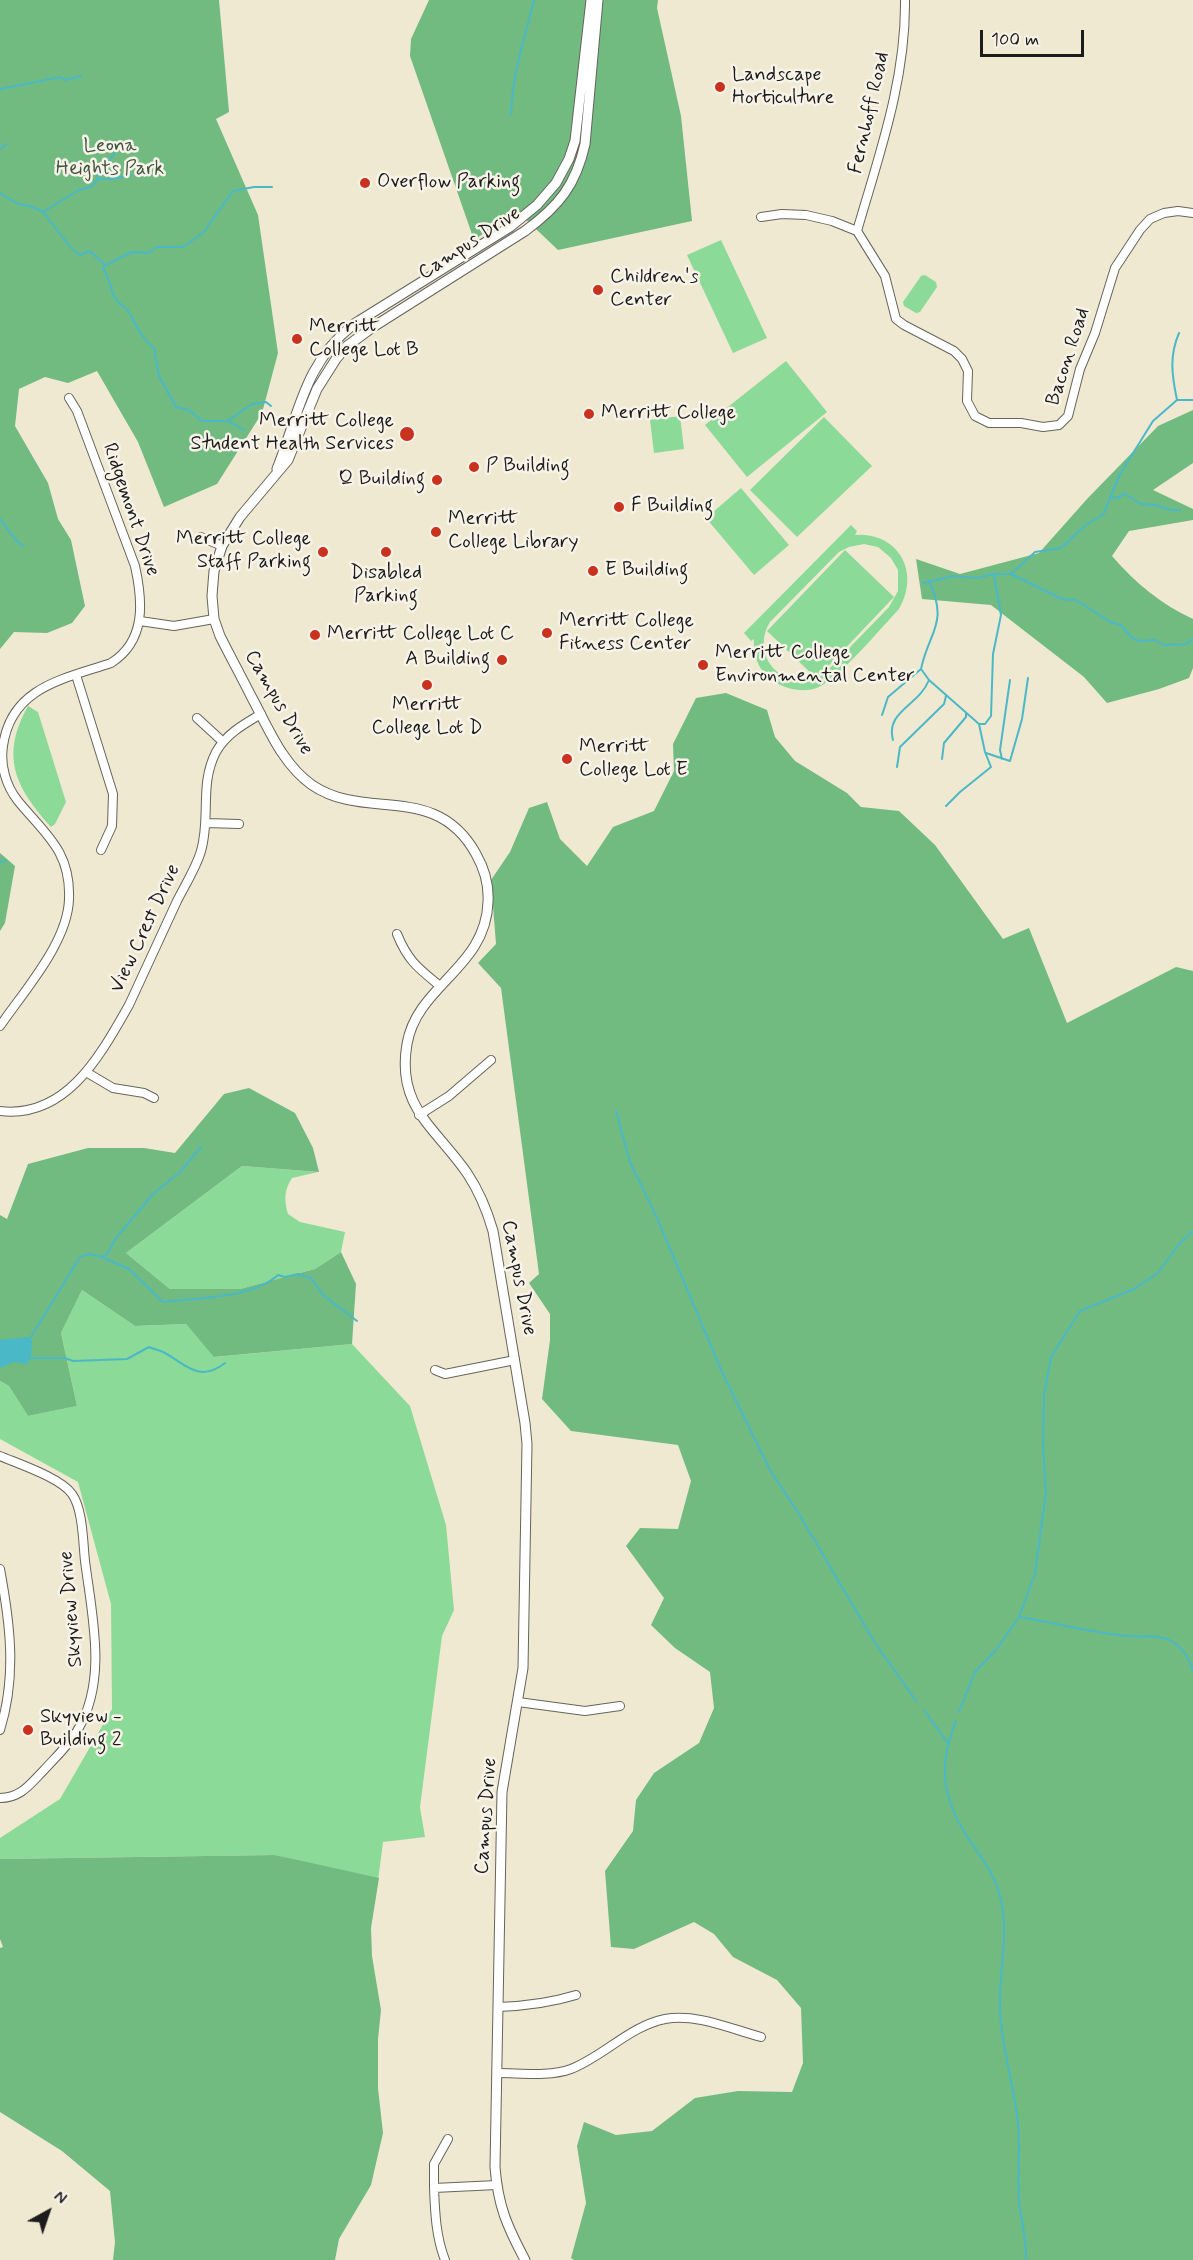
<!DOCTYPE html>
<html>
<head>
<meta charset="utf-8">
<style>
	body { margin:0 }
	#map { position:relative; width:1193px; height:2260px; overflow:hidden; background:#efe9d2; font-family:Mynerve,sans-serif }
	canvas { display:block }
	.north { position:absolute; left:18px; top:2182px; width:60px; height:60px; -webkit-text-stroke:4px #f7f3e8; paint-order:stroke; rotate:40deg; font-size:16px; font-weight:700; line-height:24px; text-align:center; color:#1c1c1c }
	.north::after { content:''; display:block; margin:auto; width:21px; height:27px; background:#1c1c1c; clip-path:polygon(50% 0,100% 100%,50% 72%,0 100%) }
	.scale { position:absolute; left:980px; top:30px; width:104px; height:27px; box-sizing:border-box; border:3px solid #1c1c1c; border-top:0; padding-left:8px; font-size:18px; line-height:21px; white-space:nowrap; color:#1c1c1c; -webkit-text-stroke:4px #f7f3e8; paint-order:stroke }
</style>
</head>
<body>
<div id="map">
<canvas width="1193" height="2260"></canvas>
<div class="north">N</div>
<div class="scale">100 m</div>
</div>
<script>
const context = document.querySelector('canvas').getContext('2d');
context.lineJoin = 'round';
function fill(path, color) { context.fillStyle = color; context.fill(path, 'evenodd'); }
function trace(path, color, width, dash) { context.strokeStyle = color; context.lineWidth = width; context.lineCap = dash ? 'butt' : 'round'; context.setLineDash(dash || []); context.stroke(path); }
function write(font, color, halo, rows, align = 'center') {
  context.font = font + ' Mynerve,sans-serif'; context.lineWidth = 5; context.setLineDash([]); context.textBaseline = 'middle'; context.strokeStyle = halo; context.fillStyle = color; for (const [text, x, y, turn = 0] of rows) {
    context.save(); context.translate(x, y); context.rotate((+turn || 0) * Math.PI / 180); context.textAlign = isNaN(turn) ? turn : align; if (halo) context.strokeText(text, 0, 0); context.fillText(text, 0, 0); context.restore();
  }
}
const green = new Path2D(`
	M 721,240 L 767,338 L 733,353 L 687,255 Z
	M 925,275 L 936,282 L 937,287 L 920,312 L 916,313 L 904,306 L 903,302 L 921,276 Z
	M 786,361 L 827,412 L 747,477 L 705,425 Z
	M 680,416 L 684,449 L 654,453 L 650,420 Z
	M 824,417 L 872,466 L 797,537 L 750,490 Z
	M 741,488 L 789,545 L 754,575 L 706,518 Z
	M 851,525 L 857,531 L 855,535 C 898,532 921,572 899,609 C 881,628 840,677 819,687 C 805,693 788,690 775,682 C 759,672 753,657 754,639 L 751,641 L 744,633 ZM 864,544 L 878,547 L 891,558 L 898,570 L 898,591 L 889,607 L 824,674 L 818,677 L 894,597 L 845,550 L 767,631 L 816,678 C 781,690 750,655 770,622 L 839,552 L 849,547 Z
	M 28,706 L 38,712 L 66,802 L 55,824 L 51,827 C 15,787 0,756 28,706 Z
	M 242,1166 L 318,1172 L 292,1178 C 284,1190 284,1201 288,1214 L 300,1222 L 345,1232 L 341,1252 L 315,1269 L 240,1289 L 170,1289 L 126,1253 Z
	M 82,1290 L 135,1326 L 186,1324 L 215,1357 L 352,1344 L 410,1406 L 446,1525 L 454,1610 L 442,1636 L 420,1807 L 425,1837 L 383,1842 L 378,1881 L 275,1855 L 0,1859 L 0,1838 L 60,1799 L 112,1709 L 111,1604 L 78,1482 L 0,1439 L 0,1381 L 9,1386 L 28,1416 L 77,1406 L 61,1333 Z`);
const forest = new Path2D(`
	M 0,0 L 219,0 L 229,112 L 216,119 L 258,215 L 278,353 L 262,413 L 217,484 L 164,507 L 138,442 L 97,371 L 68,383 L 45,377 L 19,389 L 15,426 L 48,483 L 58,519 L 71,540 L 85,606 L 72,623 L 47,633 L 14,632 L 0,649 Z
	M 429,0 L 658,0 L 657,8 L 681,116 L 692,221 L 558,250 L 517,211 L 474,240 L 410,56 L 411,39 Z
	M 1193,410 L 1193,463 L 1153,490 L 1193,509 L 1193,520 L 1129,531 L 1112,556 C 1134,582 1162,605 1193,619 L 1193,668 L 1189,678 L 1159,689 L 1107,703 L 1084,677 L 991,605 L 922,599 L 916,559 L 960,574 L 1039,553 L 1087,499 L 1158,426 Z
	M 726,693 L 767,710 L 775,737 L 795,761 L 847,793 L 861,807 L 899,811 L 935,845 L 1003,939 L 1029,928 L 1067,1023 L 1176,967 L 1193,971 L 1193,2260 L 574,2260 L 571,2258 L 586,2203 L 577,2146 L 584,2122 L 616,2135 L 652,2131 L 695,2098 L 738,2091 L 792,2092 L 803,2063 L 801,2008 L 777,1980 L 733,1957 L 714,1934 L 694,1922 L 634,1949 L 611,1947 L 605,1871 L 633,1831 L 636,1800 L 654,1773 L 699,1743 L 714,1708 L 710,1672 L 675,1648 L 651,1625 L 664,1598 L 626,1546 L 640,1528 L 678,1529 L 691,1481 L 678,1445 L 571,1431 L 542,1399 L 550,1340 L 550,1314 L 529,1283 L 539,1274 L 501,988 L 478,963 L 496,944 L 491,880 L 510,852 L 529,808 L 547,802 L 560,839 L 587,866 L 613,827 L 654,811 L 674,771 L 673,744 L 696,698 Z
	M 0,853 L 15,866 L 5,923 L 0,931 Z
	M 249,1088 L 295,1113 L 313,1148 L 319,1172 L 242,1166 L 126,1253 L 170,1289 L 240,1289 L 315,1269 L 341,1252 L 356,1284 L 352,1344 L 214,1357 L 186,1324 L 135,1326 L 82,1290 L 61,1333 L 77,1406 L 28,1416 L 9,1386 L 0,1381 L 0,1215 L 7,1219 L 28,1164 L 88,1148 L 144,1148 L 175,1153 L 224,1094 Z
	M 275,1855 L 379,1878 L 371,1928 L 372,1956 L 381,2010 L 378,2039 L 378,2088 L 383,2133 L 371,2185 L 339,2239 L 335,2260 L 113,2260 L 115,2242 L 110,2191 L 62,2151 L 0,2112 L 0,1948 L 3,1947 L 0,1939 L 0,1859 Z`);
const water = new Path2D(`
	M 28,1337 L 32,1341 L 31,1358 L 27,1364 L 14,1362 L 0,1368 L 0,1340 Z`);
const stream = new Path2D(`
	M 0,89 L 61,77 L 65,80 L 81,76
	M 511,114 C 512,75 525,37 534,0
	M 0,149 L 7,144
	M 98,179 L 112,179 L 131,175
	M 0,193 L 18,204 L 30,206 L 43,212 L 72,249 L 80,255 L 90,251 L 105,265 L 103,269 C 110,278 110,287 114,296 C 118,304 126,307 130,314 C 137,327 142,339 154,348 L 159,376 L 176,407 L 189,410 L 202,421 L 228,421 L 244,430
	M 43,212 L 79,190 L 91,187 L 98,179 L 97,172 L 102,165 L 107,164 L 119,147
	M 106,265 L 132,252 L 149,253 L 157,247 L 183,247 L 203,233 L 233,191 L 254,187 L 272,187
	M 1178,400 L 1193,400
	M 228,421 L 252,404 L 266,402 L 271,406
	M 1111,496 L 1117,498 L 1125,494 L 1141,504 L 1156,505 L 1171,510 L 1181,510
	M 0,519 L 15,539 L 23,546
	M 1011,574 L 1035,552 L 1061,548 L 1087,524 L 1103,515 L 1120,474 L 1153,421 L 1177,400 C 1172,376 1169,356 1179,333
	M 929,581 C 949,624 929,631 921,669 L 929,680 L 979,724 L 985,752 L 991,767 L 960,792 L 946,806
	M 923,583 L 953,576 L 976,578 L 994,574 L 1011,574 L 1062,599 L 1076,600 L 1110,622 L 1121,625 L 1132,638 L 1139,641 L 1155,640 L 1164,645 L 1186,644 L 1193,639
	M 882,715 L 888,697 L 921,669
	M 979,724 L 985,724 L 991,716 L 993,654 L 1001,615 L 994,575
	M 893,740 C 885,711 919,706 929,680
	M 986,753 L 1010,761 L 1022,719 L 1028,678
	M 942,759 L 944,743 L 966,717 L 966,714
	M 1002,759 L 1000,750 L 1010,680
	M 897,767 L 900,747 L 944,704 L 946,696
	M 0,862 L 6,860
	M 616,1111 L 630,1162 L 657,1218 L 722,1372 L 770,1470 L 799,1514 L 875,1643 L 917,1702
	M 102,1257 L 129,1269 L 163,1302 C 197,1298 253,1298 278,1275 L 285,1277 L 298,1274 L 311,1278 L 323,1295 L 357,1321
	M 29,1340 L 80,1257 L 89,1254 L 102,1257 L 107,1254 L 116,1238 L 153,1194 L 180,1172 L 201,1147
	M 30,1358 L 65,1358 L 73,1361 L 127,1359 L 149,1347 C 153,1349 159,1350 163,1352 C 185,1363 198,1384 225,1363
	M 1020,1617 C 1057,1623 1093,1634 1130,1636 C 1146,1637 1162,1634 1176,1644 C 1185,1651 1190,1660 1193,1671
	M 924,1710 L 947,1742
	M 959,1712 L 975,1672 L 996,1650 L 1019,1617 L 1035,1574 L 1046,1492 L 1043,1446 L 1044,1395 L 1051,1357 L 1080,1311 L 1134,1289 L 1158,1273 L 1179,1244 L 1193,1231
	M 956,1721 C 938,1765 942,1798 968,1838 C 978,1853 990,1867 996,1884 C 1013,1927 998,1967 1000,2011 C 1002,2049 1014,2086 1018,2123 C 1021,2149 1017,2175 1019,2201 C 1021,2221 1027,2240 1026,2260`);
const minor = new Path2D(`
	M 761,217 L 782,214 L 806,215 L 832,221 L 857,231 L 885,276 L 896,319 L 904,325 L 954,351 L 962,359 L 968,371 L 967,401 L 975,416 L 989,423 L 1021,423 L 1043,427 L 1059,425 L 1068,416 L 1080,369 L 1095,333 L 1115,268 L 1140,230 L 1150,219 L 1164,213 L 1178,211 L 1193,213
	M 857,231 C 879,155 906,80 905,0
	M 201,537 L 222,546
	M 140,621 L 174,626 L 214,619
	M 76,675 L 113,794 L 112,826 L 101,850
	M 197,718 L 222,741
	M 206,823 L 239,824
	M 397,934 C 408,961 418,968 440,986
	M 0,1026 C 24,991 68,942 69,899 C 71,851 45,834 18,801 C 6,786 0,765 3,746 C 11,687 64,679 111,663 C 146,641 143,602 135,566 L 77,411 L 69,398
	M 86,1072 L 113,1088 L 144,1093 L 154,1098
	M 0,1111 C 67,1119 101,1054 129,1005 C 145,970 161,935 177,901 C 185,885 196,868 201,851 C 211,817 199,785 216,752 C 226,734 244,724 261,714
	M 419,1115 L 449,1096 L 491,1060
	M 435,1370 L 445,1374 L 515,1360
	M 0,1456 C 19,1464 61,1478 72,1494 C 83,1509 83,1543 85,1561 C 92,1616 108,1681 77,1731 C 68,1746 55,1758 44,1770 C 30,1784 21,1798 0,1798
	M 0,1569 C 10,1623 17,1676 0,1730
	M 518,1702 L 585,1711 L 620,1706
	M 498,2007 C 526,2006 550,2003 576,1995
	M 497,2073 C 521,2073 549,2077 571,2069 C 604,2056 630,2026 665,2019 C 696,2013 731,2029 761,2037
	M 434,2188 L 434,2164 L 448,2139
	M 445,2260 C 436,2237 435,2213 434,2188 L 497,2185`);
const tertiary = new Path2D(`
	M 277,469 C 299,414 304,363 354,324 L 510,227 L 537,205 L 556,183 L 569,159 L 575,141 L 591,0
	M 525,2260 C 507,2226 498,2206 495,2167 L 502,1792 L 523,1668 L 527,1444 L 525,1423 L 493,1231 C 487,1210 479,1191 467,1173 C 436,1128 396,1107 407,1044 C 417,985 486,968 488,902 C 489,885 484,868 476,854 C 436,781 366,822 312,785 C 282,764 268,727 251,696 C 241,676 230,656 220,636 L 214,619 L 212,596 L 214,571 L 222,546 L 240,517 L 288,460 L 317,389 L 336,359 L 347,346 L 373,327 L 525,231 C 559,206 576,185 585,144 L 598,0`);
const markers = [
	[720,87,6,"#c8321e"],
	[365,183,6,"#c8321e"],
	[598,290,6,"#c8321e"],
	[297,339,6,"#c8321e"],
	[589,414,6,"#c8321e"],
	[407,434,8,"#c8321e"],
	[474,467,6,"#c8321e"],
	[437,480,6,"#c8321e"],
	[619,507,6,"#c8321e"],
	[436,532,6,"#c8321e"],
	[323,552,6,"#c8321e"],
	[386,552,6,"#c8321e"],
	[593,571,6,"#c8321e"],
	[547,633,6,"#c8321e"],
	[315,635,6,"#c8321e"],
	[502,660,6,"#c8321e"],
	[703,665,6,"#c8321e"],
	[427,685,6,"#c8321e"],
	[567,759,6,"#c8321e"],
	[28,1730,6,"#c8321e"]
];
const poiNames = [
	["Landscape",732,76],
	["Horticulture",732,99],
	["Overflow Parking",377,183],
	["Children's",610,278],
	["Center",610,301],
	["Merritt",309,328],
	["College Lot B",309,351],
	["Merritt College",601,414],
	["Merritt College",394,422,"right"],
	["Student Health Services",394,445,"right"],
	["P Building",486,467],
	["Q Building",425,480,"right"],
	["F Building",631,507],
	["Merritt",448,520],
	["College Library",448,543],
	["Merritt College",311,540,"right"],
	["Staff Parking",311,563,"right"],
	["E Building",605,571],
	["Disabled",386,574,"center"],
	["Parking",386,597,"center"],
	["Merritt College",559,622],
	["Fitness Center",559,645],
	["Merritt College Lot C",327,635],
	["Merritt College",715,654],
	["Environmental Center",715,677],
	["A Building",490,660,"right"],
	["Merritt",427,706,"center"],
	["College Lot D",427,729,"center"],
	["Merritt",579,748],
	["College Lot E",579,771],
	["Skyview -",40,1718],
	["Building 2",40,1741]
];
const streetNames = [
	["Fernhoff Road",870,113,-77],
	["Campus Drive",470,244,-33],
	["Bacon Road",1069,357,-72],
	["Ridgemont Drive",130,510,71],
	["Campus Drive",278,703,60],
	["View Crest Drive",146,929,-65],
	["Campus Drive",518,1278,79],
	["Skyview Drive",72,1609,-95],
	["Campus Drive",487,1816,-86]
];
const parkNames = [
	["Leona",110,147],
	["Heights Park",110,170]
];
fill(green, '#8cda98');
fill(forest, '#71ba80');
fill(water, '#4bb8c7');
trace(stream, '#4bb8c7', 2);
trace(minor, '#66645c', 10);
trace(tertiary, '#66645c', 11);
trace(minor, '#fff', 8);
trace(tertiary, '#fff', 9);
for (const [x, y, r, color] of markers) { const dot = new Path2D(); dot.arc(x, y, r, 0, 2 * Math.PI); context.fillStyle = color; context.fill(dot); trace(dot, '#f7f3e8', 2); }
write('20px', '#1c1c1c', '#f7f3e8', poiNames, 'left');
write('20px', '#1c1c1c', '#f7f3e8', streetNames);
write('20px', '#3e5541', '#f7f3e8', parkNames);
</script>
</body>
</html>
